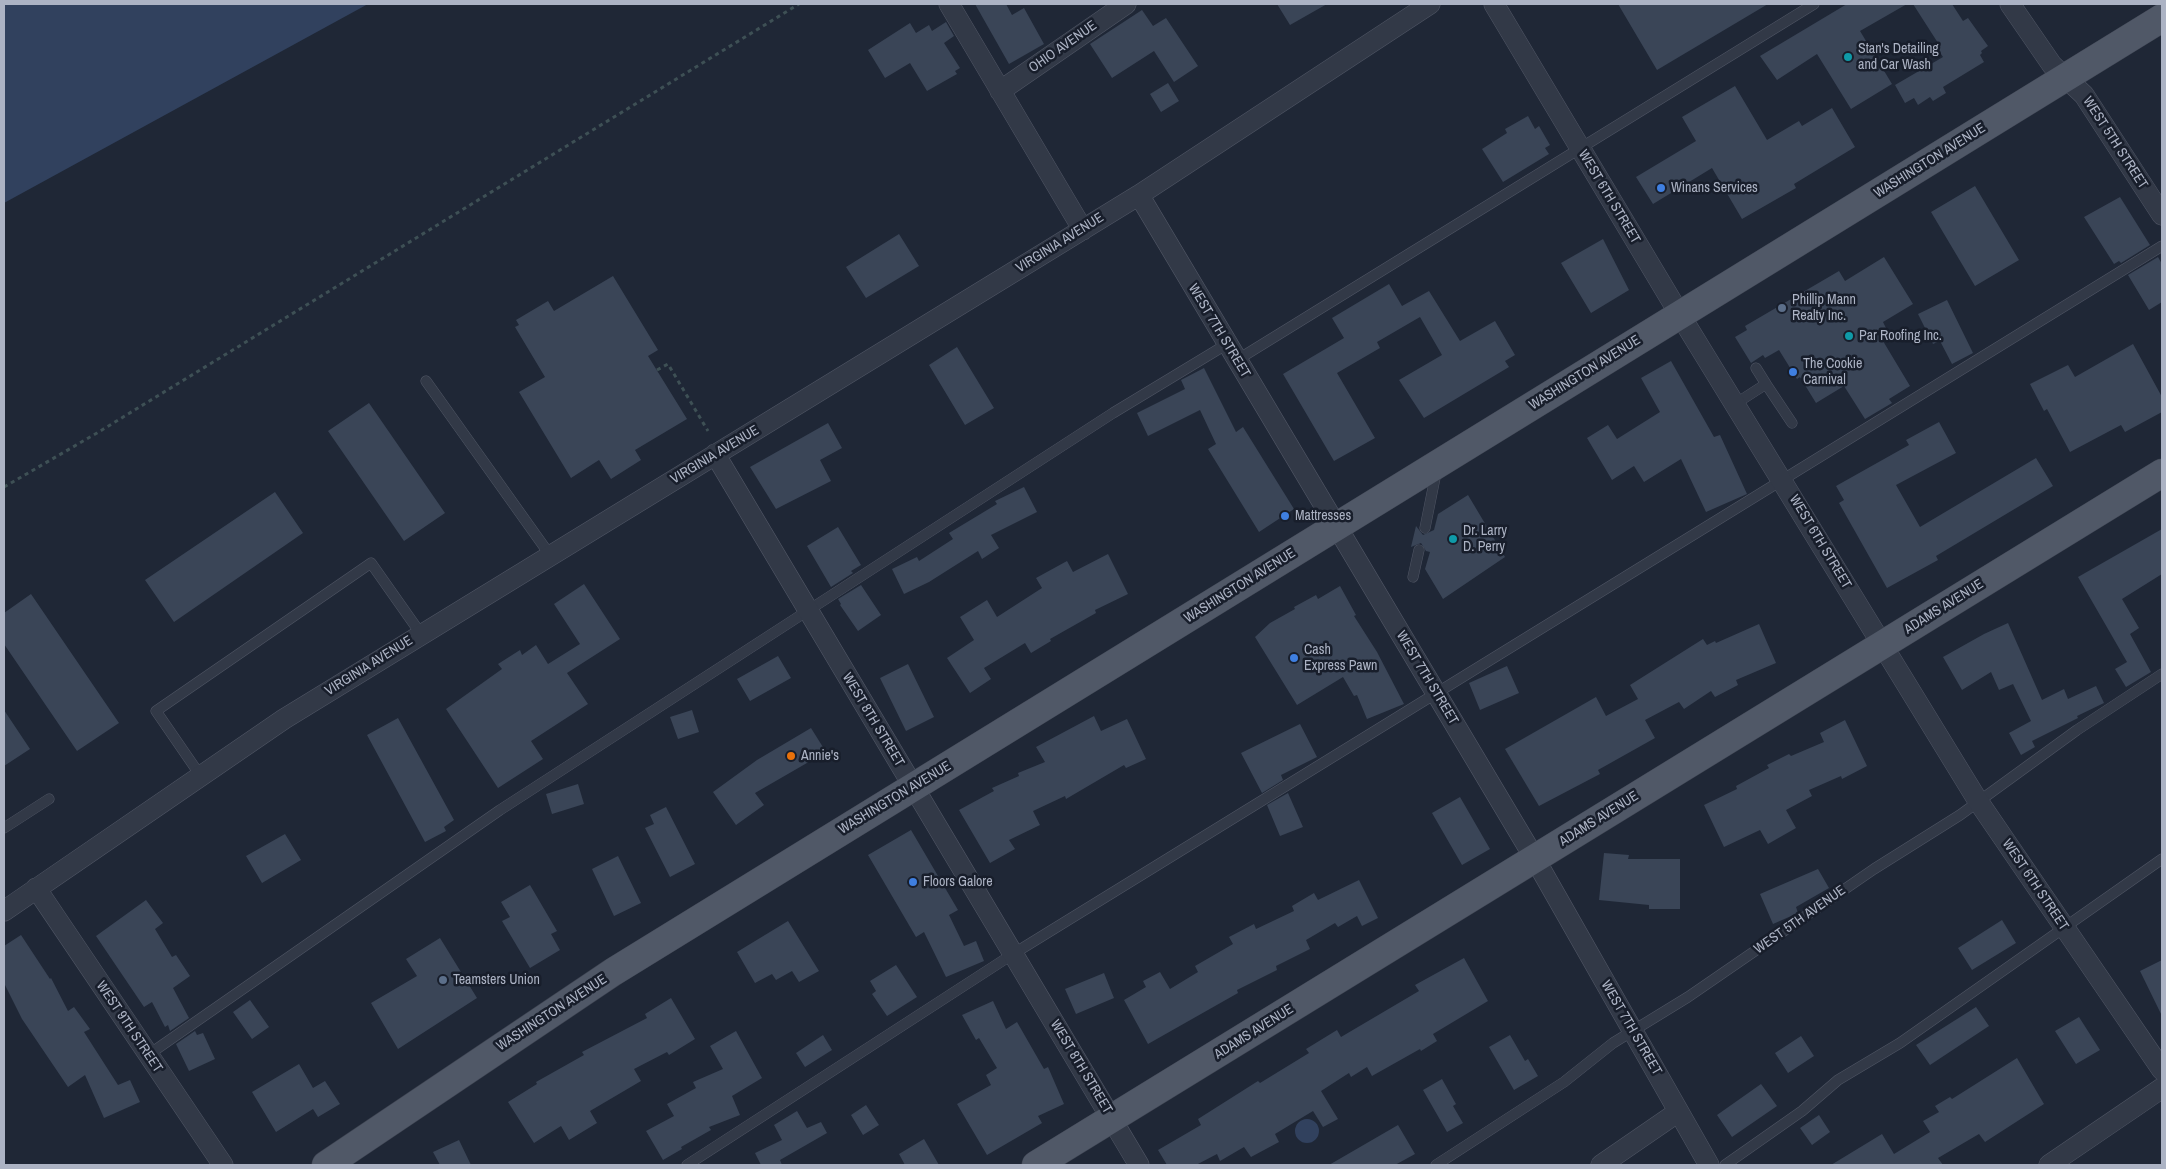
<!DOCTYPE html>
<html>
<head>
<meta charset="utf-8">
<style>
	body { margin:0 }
	#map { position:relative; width:2166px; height:1169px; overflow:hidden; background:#1f2736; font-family:"Archivo Narrow",sans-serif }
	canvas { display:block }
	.frame { position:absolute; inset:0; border:5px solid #acb3c4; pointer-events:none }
</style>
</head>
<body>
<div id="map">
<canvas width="2166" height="1169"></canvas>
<div class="frame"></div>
</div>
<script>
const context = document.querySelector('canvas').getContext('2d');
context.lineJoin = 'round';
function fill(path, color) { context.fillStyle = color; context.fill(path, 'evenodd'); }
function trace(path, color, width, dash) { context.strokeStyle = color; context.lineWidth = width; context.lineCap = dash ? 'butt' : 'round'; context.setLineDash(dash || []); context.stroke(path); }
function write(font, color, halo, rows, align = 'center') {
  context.font = font + ' "Archivo Narrow",sans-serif'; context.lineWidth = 5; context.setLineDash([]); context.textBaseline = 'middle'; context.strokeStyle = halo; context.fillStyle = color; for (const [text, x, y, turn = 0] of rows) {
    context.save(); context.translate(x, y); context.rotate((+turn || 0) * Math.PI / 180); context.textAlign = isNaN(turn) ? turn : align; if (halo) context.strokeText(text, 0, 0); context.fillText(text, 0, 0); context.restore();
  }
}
const water = new Path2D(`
	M 4,4 L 368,4 L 4,203 Z
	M1295 1131a12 12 0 1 1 24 0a12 12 0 1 1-24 0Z`);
const building = new Path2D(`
	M 975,4 L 1006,4 L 1012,15 L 1024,8 L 1044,44 L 1009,64 Z
	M 1277,4 L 1327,4 L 1290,25 Z
	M 1618,4 L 1768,4 L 1657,70 Z
	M 1847,4 L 1907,4 L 1860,31 L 1892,84 L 1851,109 L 1817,54 L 1777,80 L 1760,56 Z
	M 1913,4 L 1952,4 L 1963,21 L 1968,18 L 1988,46 L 1981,51 L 1982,53 L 1980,55 L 1984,62 L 1943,87 L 1946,93 L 1933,101 L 1930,97 L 1918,105 L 1914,98 L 1905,103 L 1895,85 L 1943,57 L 1935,45 L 1938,43 Z
	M 1142,10 L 1153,26 L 1166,18 L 1198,66 L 1174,82 L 1154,51 L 1112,78 L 1090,44 Z
	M 946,22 L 954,36 L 944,43 L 960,68 L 955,71 L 957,74 L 927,91 L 910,63 L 885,78 L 868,50 L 910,23 L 916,33 L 929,25 L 932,31 Z
	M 1168,83 L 1179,101 L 1161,112 L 1150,94 Z
	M 1735,86 L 1767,140 L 1799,121 L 1802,126 L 1832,108 L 1855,147 L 1794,184 L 1796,188 L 1742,219 L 1712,168 L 1653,204 L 1636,177 L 1696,141 L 1682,117 Z
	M 1528,116 L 1535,129 L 1539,126 L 1550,145 L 1545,148 L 1549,154 L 1503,182 L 1482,149 L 1507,133 L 1505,129 Z
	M 1975,186 L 2019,260 L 1975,286 L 1931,212 Z
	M 2120,197 L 2150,245 L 2121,263 L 2119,261 L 2114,264 L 2084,217 Z
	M 899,234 L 919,266 L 866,298 L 846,267 Z
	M 1603,239 L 1629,290 L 1591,313 L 1561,263 Z
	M 1884,257 L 1913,304 L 1883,322 L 1888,332 L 1885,334 L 1888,339 L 1883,341 L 1910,386 L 1889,399 L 1892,403 L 1865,419 L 1844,386 L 1816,403 L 1800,377 L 1797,379 L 1779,350 L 1765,358 L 1763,355 L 1751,363 L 1735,337 L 1747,330 L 1745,326 L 1839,271 L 1845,281 Z
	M 2158,257 L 2162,264 L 2162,302 L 2149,310 L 2128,275 Z
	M 613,276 L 658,350 L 648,356 L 687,419 L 635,450 L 641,460 L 611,479 L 599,460 L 571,478 L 519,392 L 545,377 L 515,327 L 519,325 L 516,320 L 548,301 L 554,311 Z
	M 1389,284 L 1402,306 L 1429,291 L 1460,341 L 1495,321 L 1515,355 L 1505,361 L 1509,367 L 1424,418 L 1399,380 L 1442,355 L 1420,317 L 1377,342 L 1380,348 L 1337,373 L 1375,438 L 1334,461 L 1283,374 L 1344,338 L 1332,318 Z
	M 1947,300 L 1973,353 L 1952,364 L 1940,341 L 1933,344 L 1918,314 Z
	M 2133,344 L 2162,397 L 2162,412 L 2125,432 L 2121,425 L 2070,452 L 2047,409 L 2044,411 L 2030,384 L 2068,365 L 2075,377 Z
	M 957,347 L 994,408 L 965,425 L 929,365 Z
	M 1671,361 L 1714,437 L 1720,435 L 1747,494 L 1706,512 L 1681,459 L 1644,482 L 1634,466 L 1612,480 L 1587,438 L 1608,425 L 1617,439 L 1660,412 L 1641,378 Z
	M 1204,368 L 1236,432 L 1243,427 L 1294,509 L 1259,532 L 1208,449 L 1216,444 L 1200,410 L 1148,436 L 1137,413 L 1185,389 L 1181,380 Z
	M 369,403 L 445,513 L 404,541 L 328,431 Z
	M 1939,422 L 1956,453 L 1896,485 L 1920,527 L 2036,458 L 2053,486 L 1936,556 L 1938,560 L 1887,588 L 1839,503 L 1844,500 L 1836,486 L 1909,445 L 1906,440 Z
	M 828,423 L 842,448 L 820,460 L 831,481 L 776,509 L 750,467 Z
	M 1024,487 L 1037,512 L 991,535 L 999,548 L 982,559 L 978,551 L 929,582 L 904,594 L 892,569 L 917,557 L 919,561 L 953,539 L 949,533 L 997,504 L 995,501 Z
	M 275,492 L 303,533 L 174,622 L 145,580 Z
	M 1468,495 L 1505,557 L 1443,599 L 1425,569 L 1430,552 L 1426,551 L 1421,543 L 1411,547 L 1416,526 L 1423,535 L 1434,530 L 1438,514 Z
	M 838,527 L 861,565 L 851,571 L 853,573 L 831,587 L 807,546 Z
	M 2162,529 L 2162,574 L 2122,599 L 2139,628 L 2130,634 L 2151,672 L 2126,687 L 2115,669 L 2127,662 L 2078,577 Z
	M 1108,554 L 1128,594 L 1095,610 L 1096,613 L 1050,639 L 1051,641 L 1031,653 L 1025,643 L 984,668 L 991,679 L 970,693 L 947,658 L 974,640 L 960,617 L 987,600 L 997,617 L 1042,588 L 1036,578 L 1067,561 L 1073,572 Z
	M 584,584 L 620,639 L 567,673 L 588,704 L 531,741 L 543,759 L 498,788 L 446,709 L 502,669 L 498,664 L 520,650 L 522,655 L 536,645 L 548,664 L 580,644 L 554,604 Z
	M 861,585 L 881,615 L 858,631 L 840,605 L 841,604 L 838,599 Z
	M 1340,586 L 1356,615 L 1354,616 L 1377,652 L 1404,704 L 1367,719 L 1357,695 L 1354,696 L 1343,677 L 1297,705 L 1255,637 L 1270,623 L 1295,609 L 1294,607 L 1316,595 L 1318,599 Z
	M 31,594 L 119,723 L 77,751 L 4,644 L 4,613 Z
	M 2008,623 L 2042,700 L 2064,689 L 2068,699 L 2096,686 L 2104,703 L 2077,716 L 2078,718 L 2032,741 L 2035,747 L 2021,755 L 2009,733 L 2031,721 L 2013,684 L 1999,690 L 1991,672 L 1962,690 L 1943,657 L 1984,634 Z
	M 1759,624 L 1776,663 L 1736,680 L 1738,685 L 1715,697 L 1711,691 L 1684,709 L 1679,702 L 1645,720 L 1655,738 L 1598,770 L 1600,774 L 1539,806 L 1505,749 L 1596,697 L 1606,716 L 1638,699 L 1630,685 L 1703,639 L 1707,645 L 1715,641 L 1716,643 Z
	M 778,656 L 791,678 L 750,701 L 737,679 Z
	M 908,664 L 934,717 L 906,731 L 880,678 Z
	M 1507,666 L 1519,693 L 1480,710 L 1469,683 Z
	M 4,710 L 30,749 L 4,766 Z
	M 692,710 L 699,732 L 678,739 L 670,717 Z
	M 1094,716 L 1101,731 L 1127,719 L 1146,759 L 1126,768 L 1124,765 L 1066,799 L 1065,796 L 1033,811 L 1040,825 L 1009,840 L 1015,849 L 990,863 L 959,810 L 994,791 L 992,788 L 1019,776 L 1018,773 L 1045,762 L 1036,747 Z
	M 398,718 L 454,820 L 444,827 L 446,831 L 425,842 L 367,735 Z
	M 1845,720 L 1867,766 L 1842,779 L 1841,776 L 1809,790 L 1812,796 L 1786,810 L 1796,828 L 1768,844 L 1760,830 L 1724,847 L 1704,805 L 1737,789 L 1736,786 L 1769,768 L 1767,765 L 1789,754 L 1791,756 L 1824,742 L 1820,733 Z
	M 1300,724 L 1317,757 L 1281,775 L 1283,780 L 1262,793 L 1241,753 Z
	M 811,728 L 826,752 L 755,793 L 764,805 L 736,825 L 713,792 L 757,760 Z
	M 578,784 L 584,804 L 552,814 L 546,794 Z
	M 1288,793 L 1303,827 L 1280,836 L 1267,805 Z
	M 1460,797 L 1490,849 L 1462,865 L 1432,813 Z
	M 666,807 L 695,864 L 670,877 L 645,828 L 654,824 L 650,815 Z
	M 911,830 L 958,910 L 949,915 L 964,946 L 976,941 L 984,961 L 946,977 L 924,932 L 916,937 L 868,855 Z
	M 285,834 L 301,860 L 262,883 L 246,856 Z
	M 1604,853 L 1629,855 L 1628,859 L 1680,859 L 1680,909 L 1649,909 L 1649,905 L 1599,900 Z
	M 618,856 L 641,903 L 614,916 L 592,869 Z
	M 1818,869 L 1829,888 L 1796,907 L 1798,913 L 1773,924 L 1760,894 Z
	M 1359,880 L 1378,918 L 1362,926 L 1357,916 L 1338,927 L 1335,923 L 1306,940 L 1310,949 L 1276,966 L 1277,970 L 1237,990 L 1238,993 L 1148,1044 L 1124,1000 L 1146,987 L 1143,981 L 1160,972 L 1170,989 L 1198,972 L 1195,966 L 1233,944 L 1229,937 L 1254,924 L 1256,929 L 1294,911 L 1292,906 L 1314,893 L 1318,900 Z
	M 530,885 L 557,931 L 551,934 L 560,950 L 530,968 L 502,921 L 510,917 L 501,902 Z
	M 146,900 L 163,923 L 155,929 L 172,957 L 176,955 L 190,976 L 173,988 L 189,1018 L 170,1031 L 168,1025 L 165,1027 L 152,1002 L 144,1007 L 96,936 Z
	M 2002,920 L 2016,943 L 1972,970 L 1958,948 Z
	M 788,921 L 819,971 L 799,982 L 792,971 L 776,980 L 772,974 L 755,983 L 737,952 Z
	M 21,935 L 50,979 L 51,978 L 68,1011 L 74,1007 L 90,1029 L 84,1032 L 118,1085 L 130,1080 L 140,1102 L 104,1118 L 85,1075 L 68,1087 L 22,1019 L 4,983 L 4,946 Z
	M 440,938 L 477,998 L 398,1049 L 371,1003 L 417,976 L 406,959 Z
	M 1464,958 L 1488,1001 L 1433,1034 L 1437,1041 L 1421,1051 L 1420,1049 L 1372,1076 L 1367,1067 L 1351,1077 L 1349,1073 L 1321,1091 L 1338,1119 L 1323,1127 L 1313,1111 L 1275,1134 L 1279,1142 L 1251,1157 L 1244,1147 L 1220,1161 L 1217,1154 L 1196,1165 L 1167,1165 L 1158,1150 L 1201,1125 L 1198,1119 L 1258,1081 L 1260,1083 L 1309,1053 L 1306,1049 L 1337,1030 L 1341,1037 L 1419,991 L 1415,985 Z
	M 2162,960 L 2162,1016 L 2140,971 Z
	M 896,965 L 917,997 L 887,1016 L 872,994 L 876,991 L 870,981 Z
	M 1104,973 L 1114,998 L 1076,1014 L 1065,989 Z
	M 671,998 L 695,1039 L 669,1055 L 667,1052 L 634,1069 L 641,1081 L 590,1111 L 597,1123 L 569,1140 L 561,1126 L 534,1143 L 508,1102 L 537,1084 L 536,1082 L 584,1055 L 582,1052 L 647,1018 L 645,1014 Z
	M 250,1000 L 269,1027 L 252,1039 L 233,1012 Z
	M 993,1001 L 1006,1029 L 1017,1022 L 1044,1069 L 1048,1067 L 1064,1104 L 1038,1116 L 1042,1123 L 987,1155 L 957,1104 L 991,1085 L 986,1075 L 997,1068 L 979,1038 L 976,1040 L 962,1015 Z
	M 1976,1007 L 1989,1026 L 1930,1065 L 1916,1045 Z
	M 2079,1017 L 2100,1050 L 2076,1064 L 2055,1031 Z
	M 195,1031 L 197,1035 L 203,1033 L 215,1059 L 189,1071 L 176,1044 Z
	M 736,1031 L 762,1078 L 732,1096 L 740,1115 L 709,1127 L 711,1130 L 681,1147 L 682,1149 L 663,1160 L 646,1131 L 674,1116 L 667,1104 L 696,1088 L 693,1082 L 723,1069 L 710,1046 Z
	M 823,1035 L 832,1050 L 805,1067 L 796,1053 Z
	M 1510,1035 L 1525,1061 L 1528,1059 L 1538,1076 L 1514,1090 L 1489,1047 Z
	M 1801,1036 L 1814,1056 L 1788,1073 L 1775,1053 Z
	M 2017,1058 L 2044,1104 L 1985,1142 L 1979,1134 L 1938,1158 L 1943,1165 L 1831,1165 L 1882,1134 L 1894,1154 L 1930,1132 L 1923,1121 L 1939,1112 L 1935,1106 L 1950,1097 L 1952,1099 Z
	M 299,1064 L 313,1088 L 325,1081 L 340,1104 L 318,1117 L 313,1109 L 276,1132 L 252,1092 Z
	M 1442,1079 L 1456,1104 L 1453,1106 L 1463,1123 L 1447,1132 L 1423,1090 Z
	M 1761,1084 L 1777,1106 L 1732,1137 L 1717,1115 Z
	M 866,1105 L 879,1125 L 863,1135 L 851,1115 Z
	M 797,1111 L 807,1128 L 821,1122 L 827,1133 L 780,1160 L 782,1165 L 761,1165 L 755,1153 L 782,1140 L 774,1125 Z
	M 1819,1115 L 1830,1132 L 1812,1145 L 1800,1128 Z
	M 1398,1125 L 1415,1154 L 1395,1165 L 1329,1165 Z
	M 924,1139 L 939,1165 L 905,1165 L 899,1154 Z
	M 459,1140 L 471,1165 L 440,1165 L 433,1152 Z`);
const path = new Path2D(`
	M 657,370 L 668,364 L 708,431
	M 4,487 L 97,433 L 799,4`);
const service = new Path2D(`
	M 1237,360 L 1814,4
	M 1756,368 L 1766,384
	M 426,381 L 550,555
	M 1735,404 L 1766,384 L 1792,423
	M 1425,528 L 1437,468
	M 1413,577 L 1419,550
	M 200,775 L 156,711 L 371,563 L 421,634
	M 4,828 L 49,799
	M 148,1055 L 500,810 L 1113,413 L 1227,344
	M 687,1165 L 1013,954 L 2162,246
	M 1436,1165 L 1564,1082 L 1613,1043 L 1688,997 L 1874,869 L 1960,815 L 2077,730 L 2162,674
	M 1725,1165 L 1802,1111 L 1838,1080 L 1900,1043 L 2162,859`);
const minor = new Path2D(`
	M 949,4 L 1083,230
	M 1494,4 L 1680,315 L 1978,801 L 2162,1070
	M 2010,4 L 2052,65 L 2084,95 L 2162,215
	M 1000,91 L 1126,4
	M 1139,195 L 1535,859 L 1709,1165
	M 715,454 L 1139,1165
	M 36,888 L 223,1165
	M 4,911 L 284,719 L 1139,195 L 1430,4
	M 1601,1165 L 1678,1112
	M 2049,1165 L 2162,1088`);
const primary = new Path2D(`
	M 326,1165 L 613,972 L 2162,18
	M 1036,1165 L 2162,473`);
const markers = [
	[1848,57,5,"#0f9aa8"],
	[1661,188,5,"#3f7fe0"],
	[1782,308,5,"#5c6f8a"],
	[1849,336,5,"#0f9aa8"],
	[1793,372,5,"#3f7fe0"],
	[1285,516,5,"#3f7fe0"],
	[1453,539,5,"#0f9aa8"],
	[1294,658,5,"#3f7fe0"],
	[791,756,5,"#e8710a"],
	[913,882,5,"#3f7fe0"],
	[443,980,5,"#5c6f8a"]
];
const streetNames = [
	["OHIO AVENUE",1063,47,-35],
	["WEST 5TH STREET",2115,143,57],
	["WASHINGTON AVENUE",1930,161,-32],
	["WEST 6TH STREET",1609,197,59],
	["VIRGINIA AVENUE",1060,243,-32],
	["WEST 7TH STREET",1219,331,59],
	["WASHINGTON AVENUE",1585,373,-32],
	["VIRGINIA AVENUE",715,455,-31],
	["WEST 6TH STREET",1820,542,59],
	["WASHINGTON AVENUE",1240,586,-32],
	["ADAMS AVENUE",1944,607,-32],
	["VIRGINIA AVENUE",369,666,-32],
	["WEST 7TH STREET",1427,678,59],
	["WEST 8TH STREET",873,720,59],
	["WASHINGTON AVENUE",895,798,-31],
	["ADAMS AVENUE",1599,819,-32],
	["WEST 6TH STREET",2035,885,56],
	["WEST 5TH AVENUE",1800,920,-35],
	["WASHINGTON AVENUE",552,1013,-33],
	["WEST 9TH STREET",129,1027,56],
	["WEST 7TH STREET",1631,1028,60],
	["ADAMS AVENUE",1254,1032,-32],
	["WEST 8TH STREET",1081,1067,59]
];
const poiNames = [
	["Stan's Detailing",1858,49],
	["and Car Wash",1858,65],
	["Winans Services",1671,188],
	["Phillip Mann",1792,300],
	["Realty Inc.",1792,316],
	["Par Roofing Inc.",1859,336],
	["The Cookie",1803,364],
	["Carnival",1803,380],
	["Mattresses",1295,516],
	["Dr. Larry",1463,531],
	["D. Perry",1463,547],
	["Cash",1304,650],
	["Express Pawn",1304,666],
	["Annie's",801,756],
	["Floors Galore",923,882],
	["Teamsters Union",453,980]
];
fill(water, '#31415e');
fill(building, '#3a4557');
trace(service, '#505665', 11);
trace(minor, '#505665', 21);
trace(primary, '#3c4250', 29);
trace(path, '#3e5055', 3, [4, 4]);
trace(service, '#323947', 10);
trace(minor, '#323947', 20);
trace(primary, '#505867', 28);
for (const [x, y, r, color] of markers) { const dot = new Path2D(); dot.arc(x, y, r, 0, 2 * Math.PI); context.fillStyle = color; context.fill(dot); trace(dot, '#181e2b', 2); }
write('14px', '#acb3c4', '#181e2b', streetNames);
write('14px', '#acb3c4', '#181e2b', poiNames, 'left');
</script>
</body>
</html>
